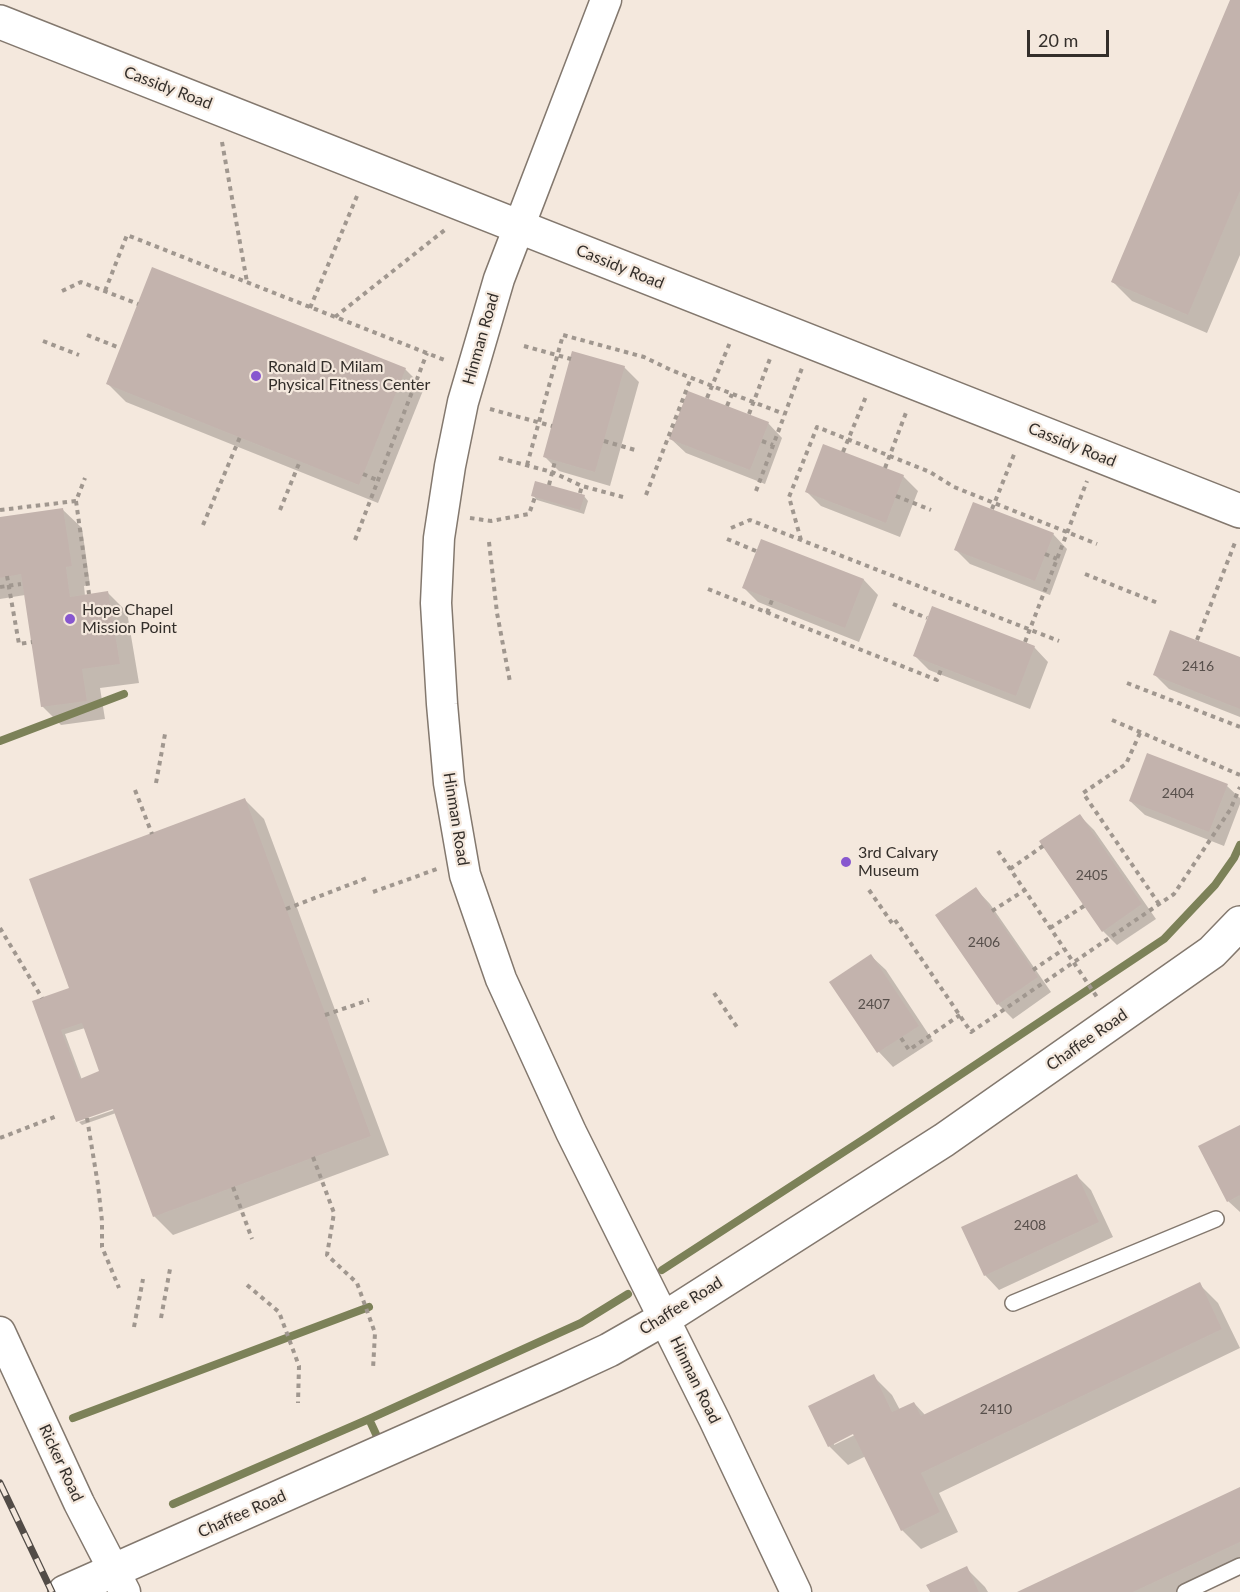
<!DOCTYPE html>
<html>
<head>
<meta charset="utf-8">
<style>
	body { margin:0 }
	#map { position:relative; width:1240px; height:1592px; overflow:hidden; background:#f4e8dd; font-family:Lato,sans-serif }
	canvas { display:block }
	.scale { position:absolute; left:1027px; top:30px; width:82px; height:27px; box-sizing:border-box; border:3px solid #332e2a; border-top:0; padding-left:8px; font-size:18px; line-height:21px; white-space:nowrap; color:#332e2a; -webkit-text-stroke:4px #f4e8dd; paint-order:stroke }
</style>
</head>
<body>
<div id="map">
<canvas width="1240" height="1592"></canvas>
<div class="scale">20 m</div>
</div>
<script>
const context = document.querySelector('canvas').getContext('2d');
context.lineJoin = 'round';
function fill(path, color) { context.fillStyle = color; context.fill(path, 'evenodd'); }
function trace(path, color, width, dash) { context.strokeStyle = color; context.lineWidth = width; context.lineCap = dash ? 'butt' : 'round'; context.setLineDash(dash || []); context.stroke(path); }
function write(font, color, halo, rows, align = 'center') {
  context.font = font + ' Lato,sans-serif'; context.lineWidth = 4.5; context.setLineDash([]); context.textBaseline = 'middle'; context.strokeStyle = halo; context.fillStyle = color; for (const [text, x, y, turn = 0] of rows) {
    context.save(); context.translate(x, y); context.rotate((+turn || 0) * Math.PI / 180); context.textAlign = isNaN(turn) ? turn : align; if (halo) context.strokeText(text, 0, 0); context.fillText(text, 0, 0); context.restore();
  }
}
const shadow = new Path2D(`
	M 1232,0 L 1240,0 L 1240,255 L 1207,333 L 1132,301 L 1113,282 Z
	M 624,367 L 639,382 L 610,486 L 559,471 L 545,457 Z
	M 405,369 L 424,388 L 378,503 L 126,402 L 107,383 Z
	M 768,423 L 782,438 L 765,484 L 686,453 L 671,439 Z
	M 903,476 L 918,491 L 900,537 L 821,506 L 807,492 Z
	M 533,495 L 584,496 L 588,501 L 584,514 L 537,500 Z
	M 62,509 L 82,528 L 90,585 L 84,586 L 85,596 L 108,593 L 127,612 L 139,683 L 100,688 L 105,719 L 61,725 L 42,706 L 25,595 L 0,599 L 0,518 Z
	M 1053,534 L 1067,549 L 1050,595 L 970,564 L 956,550 Z
	M 762,541 L 864,580 L 878,595 L 859,642 L 758,602 L 744,588 Z
	M 1034,647 L 1048,662 L 1030,709 L 929,670 L 915,656 Z
	M 1240,659 L 1240,717 L 1169,689 L 1154,674 Z
	M 1227,786 L 1240,798 L 1240,804 L 1224,846 L 1145,815 L 1130,801 Z
	M 245,800 L 264,819 L 389,1155 L 173,1235 L 154,1216 L 116,1113 L 82,1125 L 79,1122 L 114,1110 L 114,1106 L 77,1120 L 34,1002 L 68,990 ZM 85,1028 L 101,1072 L 82,1080 L 65,1034 Z
	M 1080,816 L 1094,830 L 1156,919 L 1117,945 L 1103,931 Z
	M 976,889 L 990,904 L 1051,992 L 1013,1019 L 998,1004 L 937,915 Z
	M 871,956 L 886,970 L 933,1041 L 893,1067 L 879,1052 L 832,982 Z
	M 1240,1126 L 1240,1212 L 1228,1201 Z
	M 1077,1176 L 1091,1190 L 1113,1237 L 999,1290 L 985,1275 Z
	M 1199,1284 L 1218,1303 L 1240,1348 L 939,1493 L 958,1532 L 921,1549 L 902,1530 L 866,1456 L 848,1465 L 829,1446 L 873,1376 L 892,1395 L 900,1410 L 914,1403 L 926,1416 ZM 859,1430 L 861,1432 L 834,1445 L 834,1442 Z
	M 1240,1488 L 1240,1570 L 1192,1592 L 1020,1592 Z
	M 966,1568 L 985,1587 L 988,1592 L 931,1592 Z`);
const stream = new Path2D(`
	M 0,741 L 124,694
	M 662,1270 L 870,1135 L 1164,939 L 1215,885 L 1234,858 L 1240,845
	M 73,1418 L 369,1307
	M 369,1419 L 381,1445
	M 173,1504 L 369,1419 L 581,1323 L 628,1294`);
const building = new Path2D(`
	M 1230,0 L 1240,0 L 1240,191 L 1188,315 L 1111,282 Z
	M 152,267 L 406,368 L 359,485 L 106,384 Z
	M 572,351 L 625,366 L 595,472 L 543,457 Z
	M 688,391 L 769,422 L 750,470 L 669,439 Z
	M 823,444 L 904,475 L 886,523 L 805,492 Z
	M 535,481 L 585,495 L 580,510 L 531,496 Z
	M 973,502 L 1054,533 L 1035,581 L 954,550 Z
	M 63,508 L 72,566 L 66,567 L 70,597 L 108,591 L 120,664 L 82,669 L 87,701 L 41,707 L 21,574 L 0,578 L 0,517 Z
	M 761,539 L 864,579 L 845,628 L 742,588 Z
	M 932,606 L 1035,646 L 1016,696 L 913,656 Z
	M 1170,630 L 1240,657 L 1240,709 L 1153,675 Z
	M 1147,753 L 1228,784 L 1209,832 L 1129,801 Z
	M 245,798 L 371,1136 L 153,1217 L 113,1109 L 76,1122 L 32,1001 L 69,988 L 29,879 ZM 82,1023 L 99,1071 L 80,1079 L 61,1030 Z
	M 1080,814 L 1142,904 L 1102,932 L 1039,841 Z
	M 976,887 L 1038,977 L 997,1005 L 935,915 Z
	M 871,954 L 919,1026 L 877,1053 L 829,982 Z
	M 1240,1125 L 1240,1195 L 1227,1202 L 1198,1146 Z
	M 1077,1174 L 1099,1222 L 984,1276 L 961,1227 Z
	M 1200,1282 L 1222,1329 L 921,1473 L 940,1512 L 901,1531 L 853,1434 L 828,1447 L 808,1406 L 874,1374 L 892,1412 L 914,1402 L 921,1416 Z
	M 1240,1487 L 1240,1542 L 1133,1592 L 1017,1592 Z
	M 967,1566 L 979,1592 L 930,1592 L 926,1585 Z`);
const path = new Path2D(`
	M 222,142 L 247,282
	M 62,291 L 81,282 L 138,304
	M 105,291 L 127,235 L 447,361
	M 310,308 L 357,196
	M 335,317 L 446,229
	M 87,335 L 120,348
	M 43,341 L 79,355
	M 524,346 L 571,359
	M 707,398 L 731,340
	M 727,406 L 732,394
	M 490,409 L 552,426
	M 749,414 L 771,356
	M 604,441 L 635,450
	M 762,441 L 773,445
	M 843,452 L 867,394
	M 499,458 L 552,472 L 582,486 L 623,497
	M 527,465 L 563,335 L 644,357 L 671,370 L 784,414
	M 885,468 L 907,410
	M 363,474 L 377,480
	M 549,485 L 555,461
	M 756,491 L 802,368
	M 580,493 L 582,486
	M 646,495 L 691,378
	M 896,496 L 931,510
	M 76,501 L 89,594
	M 992,509 L 1015,452
	M 0,510 L 76,501 L 85,478
	M 280,510 L 300,461
	M 470,518 L 491,521 L 529,514 L 535,497
	M 203,525 L 240,437
	M 731,528 L 750,520 L 1059,641
	M 727,539 L 756,551
	M 355,540 L 427,353
	M 801,540 L 789,497 L 817,427 L 930,472 L 954,487 L 1097,544
	M 489,542 L 497,613 L 510,682
	M 1045,554 L 1057,559
	M 1085,574 L 1158,603
	M 7,576 L 19,644 L 32,642
	M 0,587 L 21,584
	M 708,589 L 937,680 L 942,667
	M 893,604 L 927,618
	M 767,613 L 772,600
	M 1197,640 L 1236,540
	M 1025,642 L 1087,481
	M 1127,683 L 1240,727
	M 1112,720 L 1240,775
	M 1140,733 L 1126,764 L 1083,793 L 1159,904
	M 156,783 L 165,734
	M 135,790 L 152,834
	M 998,851 L 1097,997
	M 1010,869 L 1043,846
	M 869,890 L 892,923
	M 373,892 L 437,869
	M 286,909 L 367,878
	M 992,911 L 1025,890
	M 895,920 L 971,1032 L 1174,894 L 1230,810 L 1240,787
	M 0,928 L 42,998
	M 1050,928 L 1084,906
	M 1033,970 L 1064,949
	M 714,993 L 737,1027
	M 325,1015 L 369,1000
	M 901,1038 L 909,1050 L 960,1015
	M 87,1118 L 98,1185 L 102,1221 L 102,1247 L 119,1288
	M 0,1138 L 57,1116
	M 313,1157 L 334,1213 L 327,1255 L 357,1283 L 375,1333 L 373,1369
	M 233,1187 L 252,1239
	M 247,1285 L 279,1312 L 299,1366 L 298,1403
	M 161,1318 L 170,1269
	M 134,1327 L 143,1279`);
const service = new Path2D(`
	M 1013,1303 L 1216,1219
	M 1185,1592 L 1240,1566`);
const minor = new Path2D(`
	M 606,0 L 499,279 L 463,402 L 450,466 L 439,538 L 436,603 L 442,704 L 449,783 L 465,875 L 501,979 L 571,1132 L 714,1419 L 796,1592
	M 0,1332 L 79,1503 L 125,1592`);
const tertiary = new Path2D(`
	M 0,22 L 1240,511
	M 65,1592 L 555,1375 L 609,1350 L 665,1318 L 944,1140 L 1212,952 L 1240,923`);
const rail = new Path2D(`
	M 0,1483 L 52,1592`);
const markers = [
	[256,376,6,"#8757cf"],
	[70,619,6,"#8757cf"],
	[846,862,6,"#8757cf"]
];
const numberNames = [
	["2416",1198,666],
	["2404",1178,793],
	["2405",1092,875],
	["2406",984,942],
	["2407",874,1004],
	["2408",1030,1225],
	["2410",996,1409]
];
const streetNames = [
	["Cassidy Road",168,88,21],
	["Cassidy Road",620,267,22],
	["Hinman Road",481,339,-74],
	["Cassidy Road",1072,445,22],
	["Hinman Road",456,819,81],
	["Chaffee Road",1087,1040,-35],
	["Chaffee Road",681,1306,-32],
	["Hinman Road",695,1380,64],
	["Ricker Road",61,1463,65],
	["Chaffee Road",242,1514,-24]
];
const poiNames = [
	["Ronald D. Milam",268,367],
	["Physical Fitness Center",268,385],
	["Hope Chapel",82,610],
	["Mission Point",82,628],
	["3rd Calvary",858,853],
	["Museum",858,871]
];
fill(shadow, '#0003');
trace(stream, '#7c8158', 8);
fill(building, '#c3b3ad');
trace(service, '#83786e', 18);
trace(minor, '#83786e', 33);
trace(tertiary, '#83786e', 36);
trace(path, '#a0978f', 4, [4.5, 4.5]);
trace(service, '#fff', 15);
trace(minor, '#fff', 30);
trace(tertiary, '#fff', 33);
trace(rail, '#524c47', 7);
trace(rail, '#f4e8dd', 4.5, [14]);
for (const [x, y, r, color] of markers) { const dot = new Path2D(); dot.arc(x, y, r, 0, 2 * Math.PI); context.fillStyle = color; context.fill(dot); trace(dot, '#f4e8dd', 2); }
write('14px', '#574f4b', null, numberNames);
write('16px', '#332e2a', '#f4e8dd', streetNames);
write('16px', '#332e2a', '#f4e8dd', poiNames, 'left');
</script>
</body>
</html>
